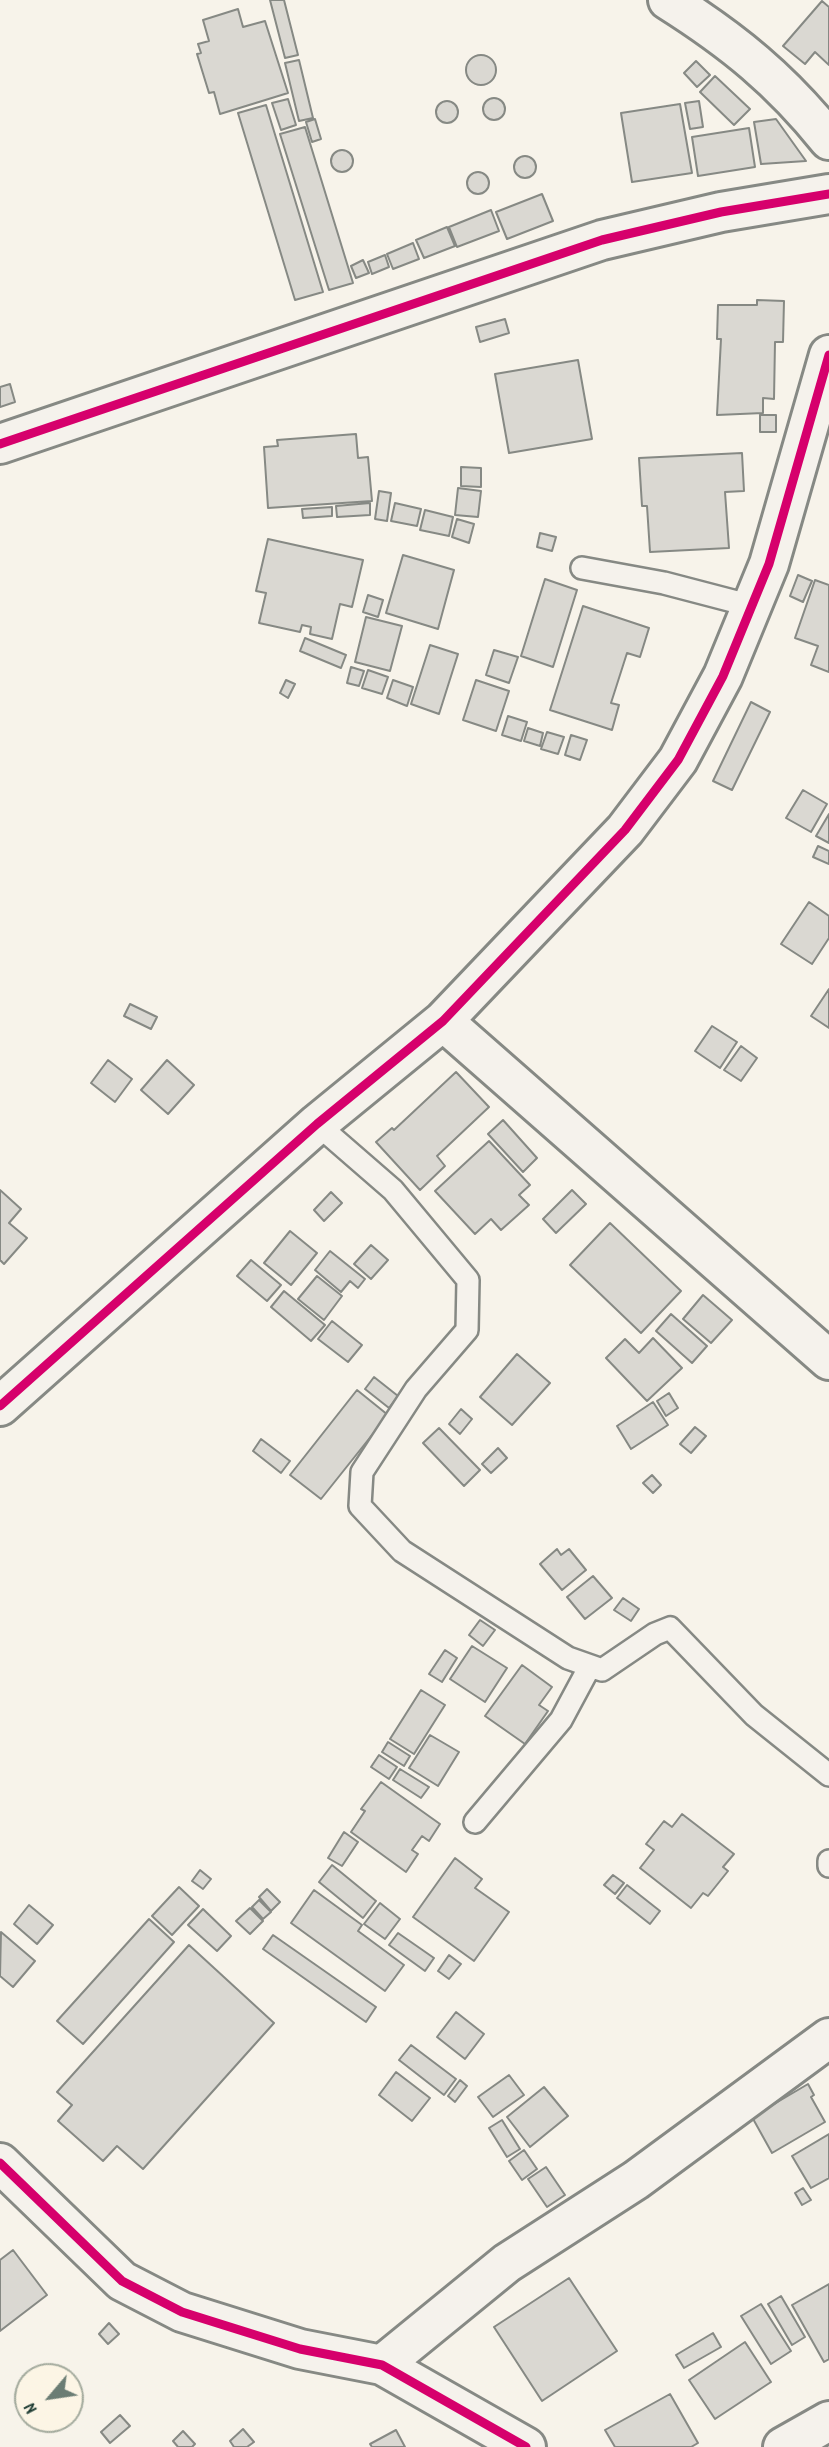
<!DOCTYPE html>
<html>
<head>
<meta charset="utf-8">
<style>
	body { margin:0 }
	#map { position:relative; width:829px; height:2447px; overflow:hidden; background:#f7f3ea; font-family:Dekko,sans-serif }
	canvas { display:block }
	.north { position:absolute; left:14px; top:2363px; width:70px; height:70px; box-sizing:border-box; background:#fcf5e5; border:2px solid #a4ab9e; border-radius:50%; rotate:241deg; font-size:19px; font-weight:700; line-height:28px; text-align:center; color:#1f3d34 }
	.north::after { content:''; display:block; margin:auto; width:24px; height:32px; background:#6b7d74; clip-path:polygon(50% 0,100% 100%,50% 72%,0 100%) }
</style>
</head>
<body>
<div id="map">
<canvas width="829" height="2447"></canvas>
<div class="north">N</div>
</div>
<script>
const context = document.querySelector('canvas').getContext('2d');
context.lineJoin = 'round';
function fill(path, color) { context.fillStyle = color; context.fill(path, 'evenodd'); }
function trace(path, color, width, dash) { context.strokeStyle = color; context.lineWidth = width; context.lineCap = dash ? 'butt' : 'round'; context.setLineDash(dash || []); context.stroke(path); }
const building = new Path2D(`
	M 270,0 L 284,0 L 298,55 L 285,58 Z
	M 822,1 L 829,7 L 829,65 L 815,52 L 805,64 L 783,46 Z
	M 238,9 L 243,27 L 265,21 L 288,93 L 220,114 L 214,92 L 209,93 L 197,54 L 201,53 L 198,44 L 209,41 L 203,20 Z
	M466 70a15 15 0 1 1 30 0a15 15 0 1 1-30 0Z
	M 299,60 L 313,118 L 299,121 L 285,63 Z
	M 696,61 L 710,75 L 697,87 L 684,73 Z
	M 715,76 L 750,109 L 734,125 L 700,92 Z
	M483 109a11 11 0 1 1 22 0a11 11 0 1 1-22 0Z
	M 288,99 L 296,125 L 281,130 L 272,103 Z
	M436 112a11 11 0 1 1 22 0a11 11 0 1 1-22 0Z
	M 699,101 L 703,127 L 690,129 L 685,103 Z
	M 680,104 L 692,173 L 632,182 L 621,113 Z
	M 266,105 L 323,292 L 295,300 L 238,113 Z
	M 315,119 L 321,139 L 312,142 L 306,122 Z
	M 776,119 L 806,161 L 761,164 L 754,122 Z
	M 305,127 L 353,283 L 329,290 L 280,134 Z
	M 749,128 L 755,167 L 698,176 L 692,137 Z
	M331 161a11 11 0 1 1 22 0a11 11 0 1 1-22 0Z
	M514 167a11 11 0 1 1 22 0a11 11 0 1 1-22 0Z
	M467 183a11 11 0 1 1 22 0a11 11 0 1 1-22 0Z
	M 542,194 L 553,221 L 507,239 L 496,212 Z
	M 491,210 L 499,231 L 457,247 L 449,227 Z
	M 447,227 L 455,246 L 424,258 L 416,240 Z
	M 413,243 L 419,259 L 393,269 L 387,254 Z
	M 385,255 L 389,267 L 372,274 L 368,262 Z
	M 363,260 L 369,273 L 356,278 L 351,266 Z
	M 757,300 L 784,301 L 783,342 L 775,342 L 774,399 L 763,398 L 763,413 L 717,415 L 721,339 L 717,339 L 718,305 L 757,305 Z
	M 505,319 L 509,333 L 480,342 L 476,327 Z
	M 578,360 L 592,439 L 509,453 L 495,374 Z
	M 10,384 L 15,402 L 0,407 L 0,387 Z
	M 760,415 L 776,415 L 776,432 L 760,432 Z
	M 356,434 L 358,458 L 368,457 L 372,501 L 268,508 L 264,447 L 278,446 L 277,440 Z
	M 742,453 L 744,491 L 725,492 L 729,548 L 650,552 L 647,506 L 642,506 L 639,458 Z
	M 461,467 L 481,468 L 481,487 L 461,486 Z
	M 458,488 L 481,491 L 478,517 L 455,515 Z
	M 379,491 L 391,493 L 387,521 L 375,519 Z
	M 370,503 L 370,515 L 337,517 L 336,506 Z
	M 395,503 L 421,509 L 417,526 L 391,521 Z
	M 332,507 L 332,516 L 303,518 L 302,509 Z
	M 425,510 L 453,517 L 449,536 L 420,530 Z
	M 457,519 L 474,524 L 469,543 L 452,537 Z
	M 540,533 L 556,537 L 552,551 L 537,547 Z
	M 268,539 L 363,560 L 352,607 L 340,604 L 332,639 L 310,634 L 311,627 L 302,625 L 300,632 L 259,623 L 266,593 L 256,591 Z
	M 403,555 L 454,570 L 438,629 L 386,613 Z
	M 798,575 L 812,581 L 803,602 L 790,596 Z
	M 545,579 L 577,590 L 553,667 L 521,656 Z
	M 815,580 L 829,585 L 829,672 L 811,665 L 818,646 L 795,638 Z
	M 368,595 L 383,600 L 378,617 L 363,612 Z
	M 583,606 L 649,628 L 640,657 L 627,653 L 611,703 L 619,705 L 612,730 L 550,710 Z
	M 366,617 L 402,626 L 390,671 L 355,662 Z
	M 305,638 L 346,655 L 341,668 L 300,651 Z
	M 430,645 L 458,654 L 439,714 L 411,704 Z
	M 494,650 L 518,657 L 509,683 L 486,675 Z
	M 351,667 L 364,671 L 359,686 L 347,683 Z
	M 368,670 L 388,677 L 382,694 L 362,688 Z
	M 286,680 L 295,684 L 288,698 L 280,693 Z
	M 393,680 L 413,687 L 407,706 L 387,698 Z
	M 476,680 L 509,691 L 496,731 L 463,720 Z
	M 751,702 L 770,712 L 732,790 L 713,781 Z
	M 508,716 L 527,722 L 521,741 L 502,735 Z
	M 528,728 L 543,733 L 540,746 L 524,741 Z
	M 547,732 L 564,737 L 558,754 L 541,749 Z
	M 571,735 L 587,740 L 580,760 L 565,755 Z
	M 803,790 L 827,804 L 811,832 L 786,818 Z
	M 829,814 L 829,843 L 816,836 Z
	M 818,846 L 829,851 L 829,864 L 813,857 Z
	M 809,902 L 829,916 L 829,938 L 812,964 L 781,944 Z
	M 829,989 L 829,1028 L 811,1016 Z
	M 130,1004 L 157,1017 L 151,1029 L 124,1016 Z
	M 712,1026 L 737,1042 L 720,1068 L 695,1051 Z
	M 741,1046 L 757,1058 L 741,1081 L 724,1070 Z
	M 108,1060 L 132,1079 L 115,1102 L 91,1083 Z
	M 167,1060 L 194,1085 L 168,1114 L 141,1090 Z
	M 456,1072 L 489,1107 L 437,1156 L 445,1166 L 420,1190 L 376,1142 L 392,1128 L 394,1130 Z
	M 503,1120 L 537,1158 L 523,1172 L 488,1134 Z
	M 489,1141 L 530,1185 L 519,1195 L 529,1205 L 501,1230 L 491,1219 L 475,1234 L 435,1191 Z
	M 0,1190 L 21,1209 L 9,1223 L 27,1238 L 4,1264 L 0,1260 Z
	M 572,1190 L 586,1204 L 556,1233 L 543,1219 Z
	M 331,1192 L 342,1203 L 324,1221 L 314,1210 Z
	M 610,1223 L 681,1291 L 641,1333 L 570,1265 Z
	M 290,1231 L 317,1253 L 291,1285 L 264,1263 Z
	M 371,1245 L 388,1260 L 371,1279 L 354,1264 Z
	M 330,1251 L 365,1279 L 358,1288 L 350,1281 L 341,1292 L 315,1270 Z
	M 251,1260 L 281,1285 L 267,1301 L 237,1276 Z
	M 317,1276 L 342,1296 L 324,1320 L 298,1299 Z
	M 284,1291 L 325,1325 L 311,1341 L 271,1307 Z
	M 703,1295 L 732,1320 L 711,1343 L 683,1319 Z
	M 671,1314 L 707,1346 L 692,1363 L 656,1331 Z
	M 332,1321 L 362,1345 L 348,1362 L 318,1339 Z
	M 653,1338 L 682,1368 L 647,1401 L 606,1358 L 625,1339 L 639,1353 Z
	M 517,1354 L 550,1383 L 512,1425 L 480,1397 Z
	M 374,1377 L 398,1396 L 389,1408 L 365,1389 Z
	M 357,1390 L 388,1415 L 321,1499 L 290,1475 Z
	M 669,1393 L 678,1408 L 666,1416 L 657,1401 Z
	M 653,1402 L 668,1425 L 631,1449 L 617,1426 Z
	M 461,1409 L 472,1419 L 460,1434 L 449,1424 Z
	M 695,1427 L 706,1436 L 691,1453 L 680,1444 Z
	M 439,1428 L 480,1470 L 464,1486 L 423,1443 Z
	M 261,1439 L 290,1461 L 281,1473 L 253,1451 Z
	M 498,1448 L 507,1458 L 491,1473 L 482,1464 Z
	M 652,1475 L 661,1485 L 653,1493 L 643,1483 Z
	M 557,1549 L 561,1555 L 569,1549 L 586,1570 L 562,1590 L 540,1564 Z
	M 593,1576 L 612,1598 L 585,1619 L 567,1597 Z
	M 623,1598 L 639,1609 L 631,1621 L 614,1610 Z
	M 480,1620 L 495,1630 L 483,1646 L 469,1635 Z
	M 472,1646 L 507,1668 L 485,1702 L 450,1679 Z
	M 445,1650 L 457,1658 L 442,1682 L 429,1674 Z
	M 522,1665 L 552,1687 L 539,1705 L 548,1711 L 525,1744 L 485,1716 Z
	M 421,1690 L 445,1705 L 414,1754 L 390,1739 Z
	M 430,1735 L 459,1752 L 438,1786 L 409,1768 Z
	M 388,1742 L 410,1756 L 404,1766 L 382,1752 Z
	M 379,1755 L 397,1767 L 389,1779 L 371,1767 Z
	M 400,1769 L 429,1787 L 421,1798 L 393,1780 Z
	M 381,1782 L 440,1824 L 429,1841 L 422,1836 L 412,1850 L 418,1854 L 406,1872 L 351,1832 L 365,1811 L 361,1809 Z
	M 682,1814 L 734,1854 L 723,1867 L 728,1871 L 708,1896 L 703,1893 L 691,1908 L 640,1868 L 654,1850 L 646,1844 L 664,1821 L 672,1827 Z
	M 344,1832 L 358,1842 L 342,1866 L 328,1858 Z
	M 455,1858 L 482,1879 L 475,1888 L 509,1912 L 474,1961 L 413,1917 Z
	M 332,1865 L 376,1901 L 363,1918 L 319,1882 Z
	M 200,1870 L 211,1879 L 203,1889 L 192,1881 Z
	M 613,1875 L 624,1883 L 615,1894 L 604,1885 Z
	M 627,1885 L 660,1911 L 650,1924 L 617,1898 Z
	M 179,1887 L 199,1906 L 172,1935 L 152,1916 Z
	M 267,1889 L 280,1902 L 271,1911 L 259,1897 Z
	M 314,1890 L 362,1925 L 358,1931 L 404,1965 L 385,1991 L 291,1923 Z
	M 259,1900 L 271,1912 L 263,1919 L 252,1907 Z
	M 380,1903 L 400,1919 L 385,1939 L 364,1924 Z
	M 29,1905 L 53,1925 L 37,1944 L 14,1924 Z
	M 250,1908 L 263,1921 L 250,1934 L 236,1921 Z
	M 203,1909 L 231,1936 L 217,1951 L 188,1925 Z
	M 149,1919 L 174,1942 L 83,2044 L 57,2021 Z
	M 1,1932 L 35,1961 L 13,1987 L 0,1976 Z
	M 398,1933 L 434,1958 L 425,1971 L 389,1945 Z
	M 273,1935 L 376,2007 L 366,2022 L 263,1949 Z
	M 189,1945 L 274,2023 L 143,2169 L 117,2146 L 103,2161 L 58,2121 L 72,2105 L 57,2092 Z
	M 449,1955 L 461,1964 L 449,1979 L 438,1971 Z
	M 456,2012 L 484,2034 L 465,2059 L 437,2037 Z
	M 411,2045 L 456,2079 L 444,2095 L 399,2060 Z
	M 396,2072 L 430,2098 L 412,2121 L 379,2095 Z
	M 509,2075 L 524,2095 L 493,2117 L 478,2097 Z
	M 460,2080 L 467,2086 L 455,2102 L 448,2096 Z
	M 808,2084 L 814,2095 L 811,2097 L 825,2122 L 772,2153 L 752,2117 Z
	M 544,2087 L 568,2116 L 530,2147 L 507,2117 Z
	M 502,2120 L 520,2149 L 507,2157 L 489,2128 Z
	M 829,2134 L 829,2178 L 811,2188 L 792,2156 Z
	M 524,2150 L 537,2169 L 522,2180 L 509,2161 Z
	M 546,2167 L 565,2195 L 547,2207 L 528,2179 Z
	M 803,2188 L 811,2200 L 802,2205 L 795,2193 Z
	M 13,2250 L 47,2295 L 0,2331 L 0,2260 Z
	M 569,2278 L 617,2351 L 542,2401 L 494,2327 Z
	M 829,2284 L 829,2359 L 824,2362 L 792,2305 Z
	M 781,2296 L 805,2337 L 792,2345 L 768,2304 Z
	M 761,2304 L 791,2351 L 771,2364 L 741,2316 Z
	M 109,2323 L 119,2334 L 108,2344 L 99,2334 Z
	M 713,2333 L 721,2347 L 684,2368 L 676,2355 Z
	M 745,2342 L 771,2382 L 715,2419 L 689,2380 Z
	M 670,2394 L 698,2443 L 691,2447 L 615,2447 L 605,2430 Z
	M 120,2415 L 130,2426 L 110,2443 L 101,2432 Z
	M 243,2429 L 254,2442 L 247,2447 L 234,2447 L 230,2441 Z
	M 396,2430 L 405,2447 L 372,2447 L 370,2444 Z
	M 183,2431 L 195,2444 L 192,2447 L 178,2447 L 173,2441 Z`);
const lane = new Path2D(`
	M 582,568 L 664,583 L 752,606
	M 317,1124 L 393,1190 L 468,1280 L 467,1330 L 416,1389 L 362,1472 L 360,1506 L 402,1551 L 568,1658 L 602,1670 L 655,1634 L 670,1628 L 754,1715 L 829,1775
	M 475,1822 L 561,1720 L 590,1666
	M 829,1861 L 829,1866`);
const street = new Path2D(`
	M 668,0 C 733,41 781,80 829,140
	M 443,1021 L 829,1360
	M 0,1406 L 317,1124 L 443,1021 L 625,830 L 678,760 L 723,676 L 769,564 L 829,355
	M 0,2163 L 122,2281 L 182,2312 L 300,2349 L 382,2365 L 526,2447
	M 382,2365 L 507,2263 L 636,2180 L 829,2038
	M 783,2447 L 829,2421`);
const secondary = new Path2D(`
	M 0,444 L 602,240 L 721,212 L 829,194`);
const cycleway = new Path2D(`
	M 0,444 L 602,240 L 721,212 L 829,194
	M 0,1406 L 317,1124 L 443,1021 L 625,830 L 678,760 L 723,676 L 769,564 L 829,355
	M 0,2163 L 122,2281 L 182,2312 L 300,2349 L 382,2365 L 526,2447`);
fill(building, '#dad8d2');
trace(building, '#868984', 2);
trace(lane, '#868984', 26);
trace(street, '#868984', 44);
trace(secondary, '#868984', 44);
trace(lane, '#f5f2ec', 21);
trace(street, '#f5f2ec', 38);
trace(secondary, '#f5f2ec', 38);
trace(cycleway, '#d6006c', 9);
</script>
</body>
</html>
